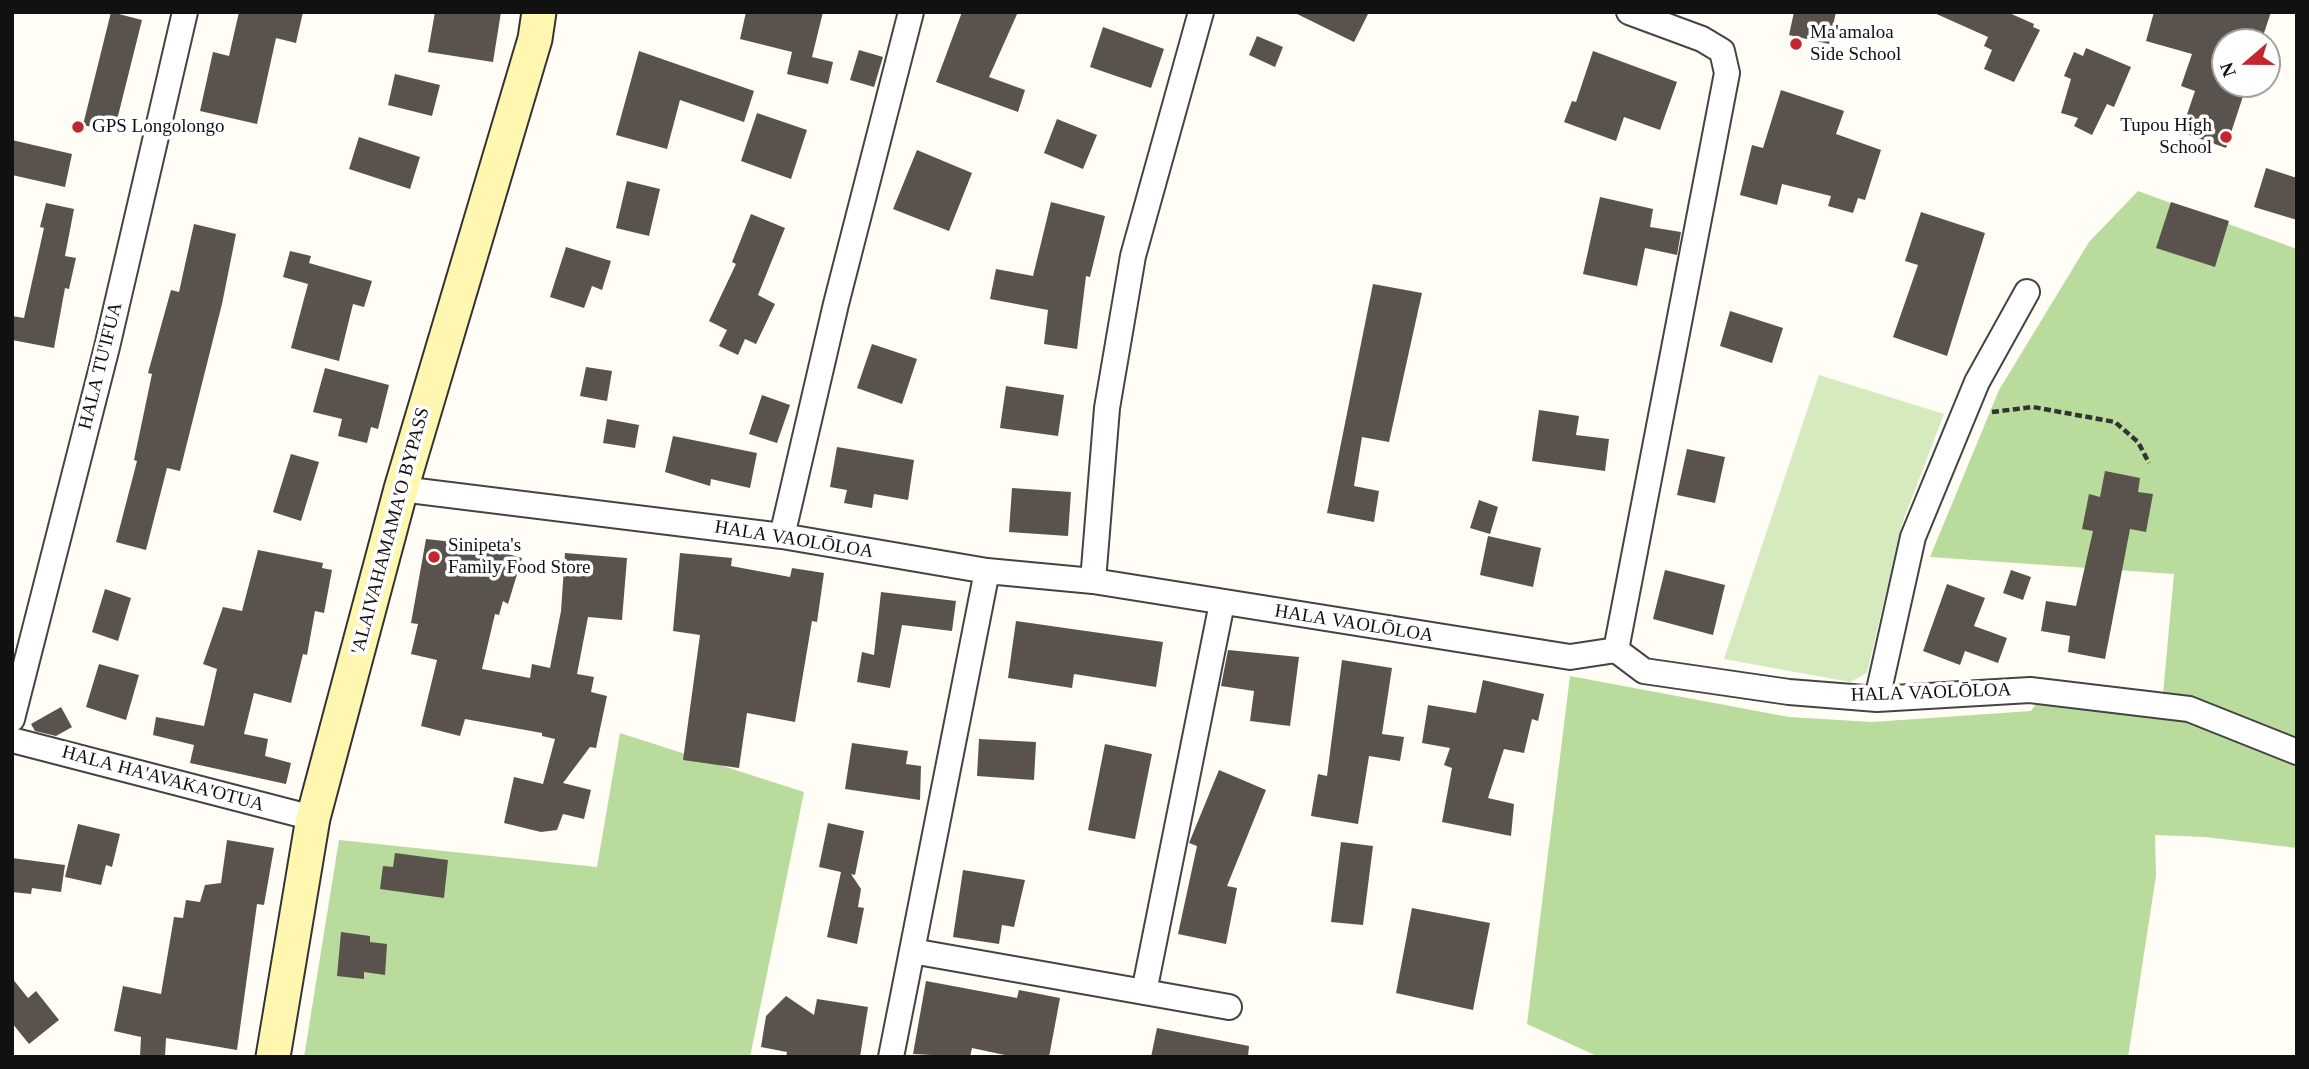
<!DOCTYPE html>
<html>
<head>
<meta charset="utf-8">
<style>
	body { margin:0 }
	#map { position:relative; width:2309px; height:1069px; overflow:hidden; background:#fffdf5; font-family:"Times New Roman",serif }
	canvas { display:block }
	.frame { position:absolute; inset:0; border:14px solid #111; pointer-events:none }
	.north { position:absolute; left:2211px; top:28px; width:70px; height:70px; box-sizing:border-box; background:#fff; border:2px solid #a0a0a0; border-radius:50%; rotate:250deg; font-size:19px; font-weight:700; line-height:28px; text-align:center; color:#111 }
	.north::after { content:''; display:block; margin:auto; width:24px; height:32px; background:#c4262e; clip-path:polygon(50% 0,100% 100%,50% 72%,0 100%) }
</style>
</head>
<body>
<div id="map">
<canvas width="2309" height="1069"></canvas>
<div class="frame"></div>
<div class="north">N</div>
</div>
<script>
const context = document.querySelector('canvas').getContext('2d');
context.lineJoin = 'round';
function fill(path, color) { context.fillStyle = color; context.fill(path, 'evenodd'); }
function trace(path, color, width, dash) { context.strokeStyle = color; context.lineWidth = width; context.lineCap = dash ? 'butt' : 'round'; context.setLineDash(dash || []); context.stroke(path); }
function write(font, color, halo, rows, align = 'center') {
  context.font = font + ' "Times New Roman",serif'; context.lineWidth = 7; context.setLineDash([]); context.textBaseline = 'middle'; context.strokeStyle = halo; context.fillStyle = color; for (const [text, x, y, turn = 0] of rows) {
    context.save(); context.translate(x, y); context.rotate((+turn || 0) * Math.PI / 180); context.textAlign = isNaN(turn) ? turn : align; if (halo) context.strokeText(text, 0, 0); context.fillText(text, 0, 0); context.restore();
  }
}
const green = new Path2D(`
	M 1819,375 L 1944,414 L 1902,524 L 1867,673 L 1850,682 L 1724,659 Z`);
const forest = new Path2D(`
	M 2138,191 L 2297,249 L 2297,848 L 2205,837 L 2155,835 L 2156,876 L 2128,1057 L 1599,1057 L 1527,1024 L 1570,676 L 1789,717 L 1872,722 L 2031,711 L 2051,683 L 2163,694 L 2174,574 L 1930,557 L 1999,390 L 2089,242 Z
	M 620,733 L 804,792 L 750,1057 L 304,1057 L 339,840 L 597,867 Z`);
const building = new Path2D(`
	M 111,12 L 142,20 L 114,132 L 83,125 Z
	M 239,12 L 303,12 L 296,43 L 276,38 L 257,124 L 200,111 L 213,52 L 229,56 Z
	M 435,12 L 501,12 L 493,62 L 428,52 Z
	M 746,12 L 823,12 L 812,57 L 833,62 L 828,84 L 787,74 L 792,52 L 740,39 Z
	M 962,12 L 1018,12 L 989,77 L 1025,90 L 1018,112 L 936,82 Z
	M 1293,12 L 1369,12 L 1354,42 Z
	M 1794,12 L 1836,12 L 1829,44 L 1789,35 Z
	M 1932,12 L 2007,12 L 2034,24 L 2033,27 L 2040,30 L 2014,82 L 1984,69 L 1992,50 L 1984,46 L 1988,37 Z
	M 2154,12 L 2271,12 L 2261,42 L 2225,42 L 2225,84 L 2247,84 L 2226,148 L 2181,132 L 2195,91 L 2181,86 L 2192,54 L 2146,41 Z
	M 1103,27 L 1164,49 L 1151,88 L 1090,67 Z
	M 1257,36 L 1283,47 L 1275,67 L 1249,55 Z
	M 2086,48 L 2131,67 L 2114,107 L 2107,104 L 2092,135 L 2074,126 L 2078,118 L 2061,113 L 2071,79 L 2064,76 L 2074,52 L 2083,56 Z
	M 859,50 L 883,57 L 874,87 L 850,80 Z
	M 639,51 L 754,91 L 744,122 L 680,100 L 667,149 L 616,135 Z
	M 1593,51 L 1677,82 L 1660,130 L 1624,117 L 1616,141 L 1564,122 L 1572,101 L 1576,102 Z
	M 395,74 L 440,85 L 432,116 L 388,105 Z
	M 1781,90 L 1844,111 L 1836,134 L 1881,150 L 1865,200 L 1858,198 L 1853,213 L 1828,206 L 1831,196 L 1782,184 L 1777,205 L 1740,195 L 1752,145 L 1763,148 Z
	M 757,113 L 807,130 L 791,179 L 741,161 Z
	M 1057,119 L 1097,135 L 1083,169 L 1044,153 Z
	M 359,137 L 420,157 L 410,189 L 349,169 Z
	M 12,140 L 72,154 L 65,187 L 12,175 Z
	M 917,150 L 972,173 L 949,231 L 893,209 Z
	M 2266,168 L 2297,178 L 2297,220 L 2254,207 Z
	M 627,181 L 660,189 L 649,236 L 616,228 Z
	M 1600,197 L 1653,209 L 1650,227 L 1681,232 L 1677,255 L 1645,248 L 1637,286 L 1583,274 Z
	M 1051,202 L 1105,216 L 1090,277 L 1086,276 L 1077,349 L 1044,344 L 1048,310 L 990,299 L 996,269 L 1033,276 Z
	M 2171,202 L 2229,221 L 2215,267 L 2156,248 Z
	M 46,203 L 74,209 L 65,256 L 76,258 L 69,289 L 65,288 L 54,348 L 12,340 L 12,316 L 24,318 L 44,228 L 40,227 Z
	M 1921,212 L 1985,233 L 1947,356 L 1893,337 L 1918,265 L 1905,261 Z
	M 751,214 L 785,228 L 758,295 L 775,304 L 756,344 L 745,339 L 738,355 L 719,346 L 727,330 L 709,321 L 736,264 L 732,262 Z
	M 194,224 L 236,234 L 222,304 L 180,471 L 167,468 L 146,550 L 116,542 L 137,461 L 134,460 L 152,374 L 148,373 L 171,290 L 179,292 Z
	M 566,247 L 611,261 L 602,290 L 592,286 L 584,308 L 550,297 Z
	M 290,251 L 311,256 L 309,263 L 372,281 L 364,307 L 353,304 L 339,361 L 291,348 L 308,284 L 283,277 Z
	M 1373,284 L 1422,293 L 1389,442 L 1362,437 L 1354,486 L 1379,491 L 1374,522 L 1327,513 Z
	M 1730,311 L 1783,328 L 1772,363 L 1720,346 Z
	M 872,344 L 917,359 L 902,404 L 857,388 Z
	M 586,367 L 612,371 L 607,401 L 580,396 Z
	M 325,368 L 389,385 L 378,429 L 371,427 L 367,443 L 338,436 L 342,419 L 313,412 Z
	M 1006,386 L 1064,395 L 1058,436 L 1000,428 Z
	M 762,395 L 790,405 L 777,443 L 749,434 Z
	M 1539,410 L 1579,416 L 1576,435 L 1609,439 L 1605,471 L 1532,461 Z
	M 607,419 L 639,425 L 635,448 L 603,443 Z
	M 673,436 L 757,453 L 750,488 L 711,479 L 710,486 L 665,472 Z
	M 837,447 L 914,460 L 908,500 L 874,494 L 872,508 L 844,503 L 847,490 L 830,487 Z
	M 1687,449 L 1725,457 L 1715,503 L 1677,495 Z
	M 291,454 L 319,462 L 301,521 L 273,512 Z
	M 2105,471 L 2140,478 L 2138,492 L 2153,494 L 2146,532 L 2130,529 L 2105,659 L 2068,652 L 2070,636 L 2041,631 L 2046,601 L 2076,606 L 2093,531 L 2082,529 L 2089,494 L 2100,497 Z
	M 1012,488 L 1071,492 L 1068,536 L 1009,532 Z
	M 1479,500 L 1498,507 L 1490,534 L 1470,528 Z
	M 1488,536 L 1541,548 L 1533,587 L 1480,575 Z
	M 426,539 L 463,543 L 463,541 L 522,558 L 508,604 L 503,601 L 499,615 L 495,614 L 482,669 L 530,678 L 532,664 L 550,668 L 561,611 L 565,553 L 627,558 L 622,620 L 588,617 L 577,674 L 594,677 L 591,692 L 607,696 L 596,748 L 590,747 L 563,783 L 591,790 L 584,819 L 563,814 L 557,830 L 541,832 L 504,823 L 514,777 L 543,784 L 555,739 L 542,736 L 542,733 L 465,719 L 460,736 L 421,726 L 437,660 L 411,654 L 418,624 L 411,623 Z
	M 258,550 L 323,563 L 322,568 L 332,570 L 324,613 L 315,611 L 307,655 L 303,654 L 291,703 L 254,693 L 244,734 L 268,739 L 265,756 L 291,763 L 286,784 L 190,763 L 194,745 L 153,735 L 156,717 L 204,726 L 217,669 L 203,664 L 223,607 L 242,611 Z
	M 680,553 L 732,558 L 731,566 L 790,577 L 792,568 L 824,573 L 817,622 L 812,621 L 795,722 L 747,713 L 739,768 L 683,760 L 700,635 L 673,631 Z
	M 1665,570 L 1725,585 L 1713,635 L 1653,619 Z
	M 2011,570 L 2031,577 L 2023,600 L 2003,593 Z
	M 1947,584 L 1985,598 L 1974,626 L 2007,638 L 1998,663 L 1965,651 L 1960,665 L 1923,651 Z
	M 105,589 L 131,598 L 118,641 L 92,632 Z
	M 881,592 L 956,601 L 952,631 L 902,625 L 890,688 L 857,682 L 862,652 L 874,655 Z
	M 1016,621 L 1163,642 L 1156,687 L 1074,674 L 1072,688 L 1008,678 Z
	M 1228,650 L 1299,657 L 1290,726 L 1250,721 L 1254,691 L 1221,686 Z
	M 1342,660 L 1392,668 L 1382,734 L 1404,737 L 1400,761 L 1369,756 L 1358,824 L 1311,816 L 1318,774 L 1327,776 Z
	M 99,664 L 139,675 L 126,720 L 86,707 Z
	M 1483,680 L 1544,694 L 1538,721 L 1532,719 L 1524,753 L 1504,749 L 1488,798 L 1514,804 L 1511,836 L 1442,822 L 1452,768 L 1444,765 L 1450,748 L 1422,743 L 1428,705 L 1476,713 Z
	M 61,707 L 72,727 L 56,736 L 35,731 L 31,724 Z
	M 979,739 L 1036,742 L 1034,780 L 977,776 Z
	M 852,743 L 908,751 L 906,764 L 921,766 L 920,800 L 845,789 Z
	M 1105,744 L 1152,754 L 1135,839 L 1088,830 Z
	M 1219,770 L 1266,790 L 1227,886 L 1237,888 L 1226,944 L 1178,934 L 1197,846 L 1189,843 Z
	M 828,823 L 864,831 L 855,875 L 851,874 L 861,889 L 858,907 L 864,908 L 857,944 L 827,937 L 841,872 L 819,867 Z
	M 78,824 L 120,834 L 112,867 L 106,865 L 101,885 L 65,877 Z
	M 227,840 L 274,848 L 264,905 L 257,904 L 237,1050 L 166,1038 L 165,1057 L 140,1057 L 141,1037 L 114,1031 L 123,986 L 161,994 L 174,917 L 183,918 L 186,900 L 200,902 L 205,885 L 221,883 Z
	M 1341,842 L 1373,846 L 1363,925 L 1331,922 Z
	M 395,853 L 448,860 L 444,898 L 380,889 L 383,866 L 393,867 Z
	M 12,858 L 65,865 L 61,892 L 32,888 L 31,894 L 12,892 Z
	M 963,870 L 1025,880 L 1014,927 L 1002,925 L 999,944 L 953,937 Z
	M 1412,908 L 1490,923 L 1473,1010 L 1396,993 Z
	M 341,932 L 370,936 L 370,942 L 387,944 L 385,975 L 364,972 L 364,979 L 337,976 Z
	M 12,978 L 28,998 L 36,991 L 59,1020 L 29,1044 L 12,1023 Z
	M 926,981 L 1017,998 L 1019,990 L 1060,998 L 1049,1057 L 1014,1057 L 972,1048 L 970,1057 L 913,1054 Z
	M 786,996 L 814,1015 L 817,999 L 868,1007 L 860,1057 L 786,1057 L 787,1052 L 761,1047 L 766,1016 Z
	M 1157,1028 L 1249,1046 L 1248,1057 L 1151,1057 Z`);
const path = new Path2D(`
	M 1992,412 L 2033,407 L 2115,422 L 2138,442 L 2149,463`);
const minor = new Path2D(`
	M 401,489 L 782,536 L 987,571 L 1093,581 L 1570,657 L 1616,650 L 1644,671 L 1789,692 L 1877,699 L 2030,690 L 2189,709 L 2297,752
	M 782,536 L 836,304 L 911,12
	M 1093,581 L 1107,408 L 1133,256 L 1201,12
	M 1616,650 L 1727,73 L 1722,51 L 1702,39 L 1629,12
	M 1877,699 L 1913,537 L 1977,382 L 2027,292
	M 12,719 L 107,347 L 185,12
	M 12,740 L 313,818
	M 912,951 L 1229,1007
	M 1144,992 L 1222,603
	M 891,1057 L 987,571`);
const secondary = new Path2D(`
	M 273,1057 L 313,818 L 401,489 L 535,39 L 539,12`);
const markers = [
	[1796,44,7,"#c4262e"],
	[78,127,7,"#c4262e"],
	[2226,137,7,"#c4262e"],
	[434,557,7,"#c4262e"]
];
const poiNames = [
	["Ma'amaloa",1810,33],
	["Side School",1810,55],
	["Tupou High",2212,126,"right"],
	["School",2212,148,"right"],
	["GPS Longolongo",92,127],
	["Sinipeta's",448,546],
	["Family Food Store",448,568]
];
const streetNames = [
	["HALA TU'IFUA",101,366,-76],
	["'ALAIVAHAMAMA'O BYPASS",391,531,-75],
	["HALA VAOLŌLOA",794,540,9],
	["HALA VAOLŌLOA",1354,624,9],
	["HALA VAOLŌLOA",1931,693,-2],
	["HALA HA'AVAKA'OTUA",163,779,15]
];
fill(green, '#d5ebbd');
fill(forest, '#b9dc9c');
fill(building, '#5a524d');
trace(minor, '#444', 28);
trace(secondary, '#333', 37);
trace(path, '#333', 4.5, [7, 3.5]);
trace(minor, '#fff', 24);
trace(secondary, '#fff6b0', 33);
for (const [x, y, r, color] of markers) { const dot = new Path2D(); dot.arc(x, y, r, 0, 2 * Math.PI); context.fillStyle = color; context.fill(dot); trace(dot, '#fff', 2.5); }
write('19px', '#111', '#fff', poiNames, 'left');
write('19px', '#111', '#fff', streetNames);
</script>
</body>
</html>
